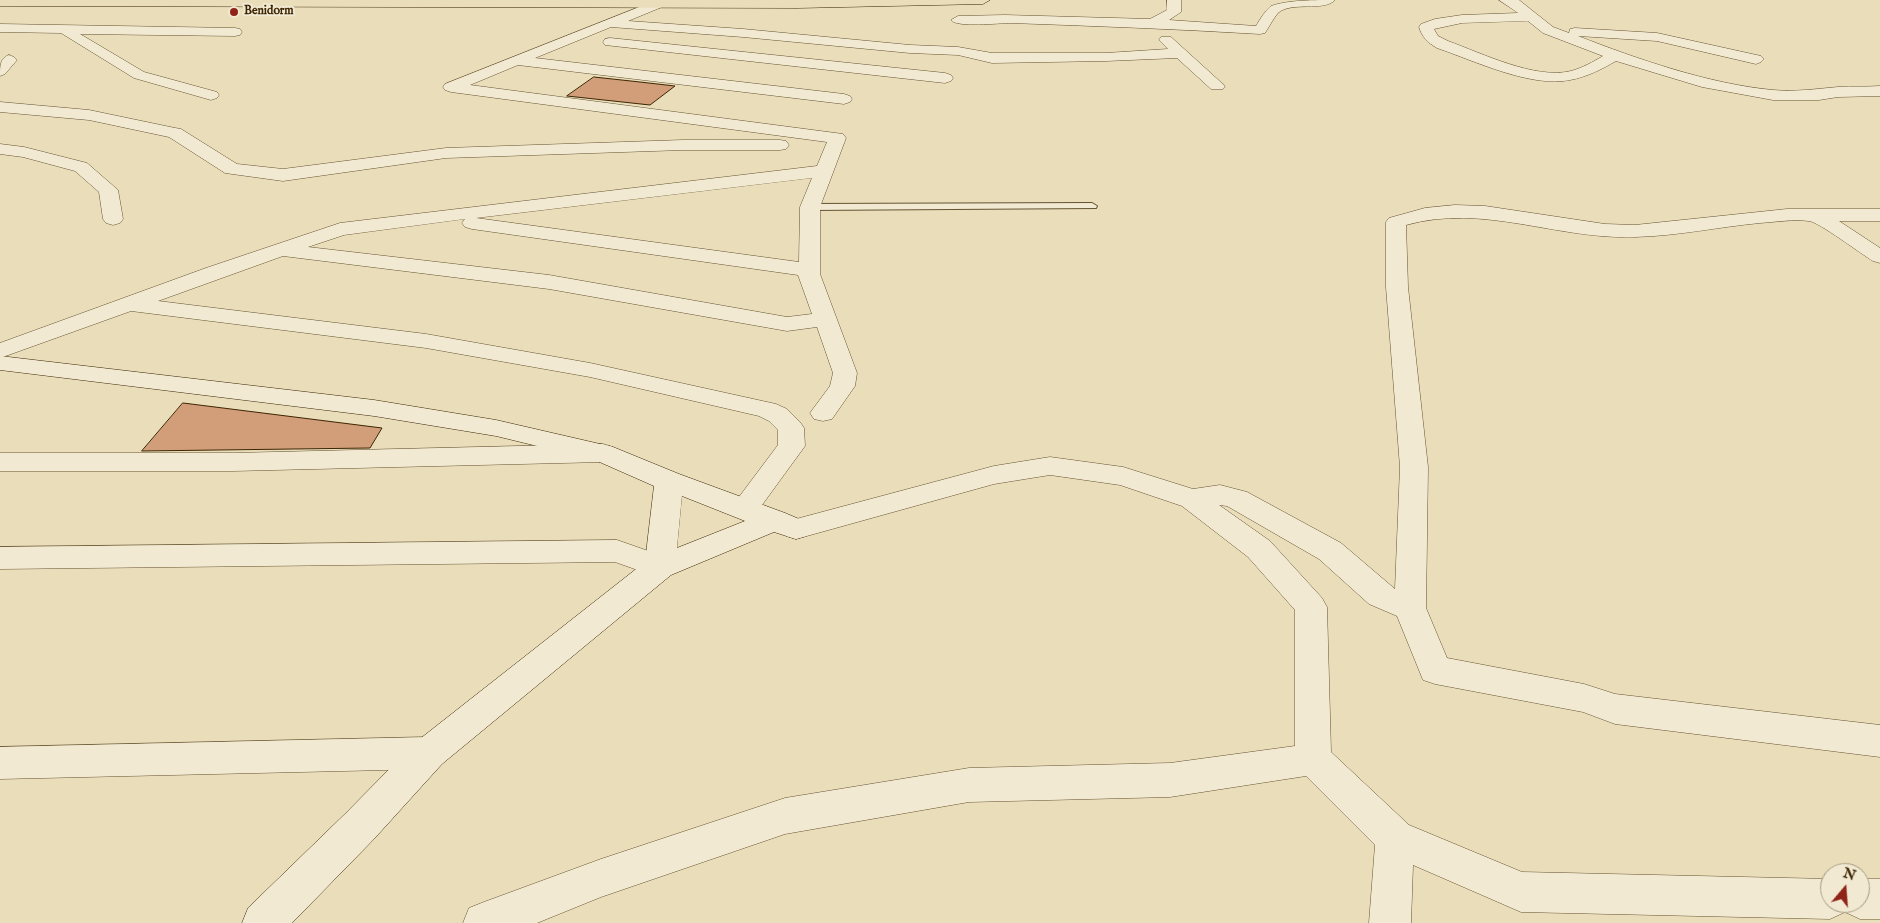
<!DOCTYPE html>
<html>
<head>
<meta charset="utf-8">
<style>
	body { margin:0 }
	#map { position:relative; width:1880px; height:923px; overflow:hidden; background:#e9ddba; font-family:"IM FELL English",serif }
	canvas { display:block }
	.north { position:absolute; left:1820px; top:863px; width:50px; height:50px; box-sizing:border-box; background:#f1e9d2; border:1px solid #a89b7f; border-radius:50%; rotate:18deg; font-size:14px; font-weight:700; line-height:20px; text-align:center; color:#3b2503 }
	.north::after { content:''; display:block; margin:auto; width:18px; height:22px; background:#8f2418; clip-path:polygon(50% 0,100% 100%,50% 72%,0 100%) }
</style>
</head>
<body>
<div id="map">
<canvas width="1880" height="923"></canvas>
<div class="north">N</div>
</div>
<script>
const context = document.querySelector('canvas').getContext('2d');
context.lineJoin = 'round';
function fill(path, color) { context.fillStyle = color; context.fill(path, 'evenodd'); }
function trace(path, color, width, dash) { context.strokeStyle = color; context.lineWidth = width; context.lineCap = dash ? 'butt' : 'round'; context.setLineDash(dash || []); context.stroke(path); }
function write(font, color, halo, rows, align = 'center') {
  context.font = font + ' "IM FELL English",serif'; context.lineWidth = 4; context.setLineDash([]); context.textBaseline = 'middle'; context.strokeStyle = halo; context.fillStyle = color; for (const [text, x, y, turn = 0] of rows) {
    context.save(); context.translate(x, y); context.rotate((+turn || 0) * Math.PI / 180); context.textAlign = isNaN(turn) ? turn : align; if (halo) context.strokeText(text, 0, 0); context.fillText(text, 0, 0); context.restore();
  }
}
const building = new Path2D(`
	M 594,77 L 640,82 L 675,86 L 650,105 L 567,96 Z
	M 183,403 L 382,428 L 370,448 L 142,451 Z`);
const service = new Path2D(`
	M 1092,203 L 1097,206 L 1096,208 L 810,210 L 805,207 L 810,204 Z`);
const minor = new Path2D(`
	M 657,0 L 664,4 L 662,7 L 628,21 L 743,29 L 910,45 L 958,47 L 992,53 L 1106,53 L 1168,49 L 1159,40 L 1161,37 L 1171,37 L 1225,86 L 1223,89 L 1211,89 L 1177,58 L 1106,61 L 992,63 L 958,55 L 910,53 L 743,37 L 611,27 L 535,58 L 844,94 L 850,96 L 852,99 L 850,102 L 844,104 L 518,65 L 470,85 L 843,134 L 846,138 L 820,207 L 820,274 L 857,373 L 855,386 L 832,419 L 823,421 L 814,419 L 810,413 L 830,386 L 833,373 L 817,327 L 787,331 L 549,289 L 283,256 L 158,301 L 426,334 L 590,363 L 776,404 L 787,409 L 800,422 L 804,428 L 805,446 L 754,516 L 744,519 L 734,516 L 730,509 L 778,445 L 778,430 L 769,421 L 759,416 L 590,377 L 426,348 L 131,311 L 0,358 L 0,343 L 206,268 L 340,223 L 817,166 L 827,142 L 451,92 L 445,90 L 443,87 L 445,84 ZM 812,178 L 800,207 L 799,262 L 476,218 ZM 465,219 L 462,223 L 465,227 L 472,229 L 798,275 L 812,314 L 787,317 L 549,275 L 308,247 L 344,235 Z
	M 1167,0 L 1181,0 L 1181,12 L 1169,20 L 1256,26 C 1260,19 1265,11 1271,6 C 1287,0 1316,0 1335,0 C 1324,12 1291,1 1278,13 C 1273,19 1269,27 1265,33 L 1260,34 C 1177,29 1094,26 1011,23 C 999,23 957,28 951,20 L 958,16 L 1005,15 L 1150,19 L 1167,10 Z
	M 1499,0 L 1519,0 L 1553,27 L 1569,33 L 1570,29 L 1575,28 L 1657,33 L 1761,56 L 1764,59 L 1761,62 L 1756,64 L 1657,41 L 1578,36 C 1637,59 1709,84 1773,90 C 1795,92 1816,89 1838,87 C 1852,86 1866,87 1880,86 L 1880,96 L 1838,97 L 1819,100 L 1773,100 L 1702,87 L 1616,61 C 1602,69 1587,77 1570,80 C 1531,88 1475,61 1437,48 C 1428,43 1422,37 1419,27 L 1421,24 L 1435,19 L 1462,15 L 1518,13 ZM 1528,21 L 1543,33 L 1603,56 C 1593,62 1582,68 1571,71 C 1536,80 1481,53 1448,41 L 1438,36 L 1434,29 L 1462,23 Z
	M 0,24 L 235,28 L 240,29 L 242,32 L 240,35 L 235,36 L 80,34 L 144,72 L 217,92 L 219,95 L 217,98 L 211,100 L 134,78 L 61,33 L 0,32 Z
	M 610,38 L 945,73 L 951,75 L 953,78 L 951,81 L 945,83 L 605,45 L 603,42 L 605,39 Z
	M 9,55 L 14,57 L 17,60 L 5,74 L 0,76 C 0,66 0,58 9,55 Z
	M 0,102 L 89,110 L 175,128 L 181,129 L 237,164 L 283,169 L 446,148 L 683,140 L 780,140 L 786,141 L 789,145 L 786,149 L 780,150 L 683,150 L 446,158 L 283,181 L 225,173 L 169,137 L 89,120 L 0,112 Z
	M 0,144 L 24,147 L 87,163 L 118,190 L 123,219 L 120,223 L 113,225 L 106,223 L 103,219 L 99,192 L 75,171 L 23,157 L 0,154 Z
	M 1455,205 L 1485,206 L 1605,224 L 1635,225 L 1787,209 L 1880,209 L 1880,221 L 1839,221 L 1880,248 L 1880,263 L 1873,261 C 1861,254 1819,222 1809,221 C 1793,219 1776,222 1760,223 C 1718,227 1677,236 1635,237 C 1557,240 1484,203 1406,225 L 1408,287 L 1428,467 L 1426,608 L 1447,658 L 1584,684 L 1615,694 L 1880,725 L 1880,757 L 1615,724 L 1583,712 L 1435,684 L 1423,680 L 1397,616 L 1369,604 L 1319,559 L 1227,506 L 1219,505 L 1270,541 L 1322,598 L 1327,607 L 1331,752 L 1409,825 L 1522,872 L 1830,879 L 1830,903 L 1860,903 L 1860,879 L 1880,879 L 1880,919 L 1860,919 L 1845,912 L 1830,919 L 1521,912 L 1413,865 L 1411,923 L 1369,923 L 1375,845 L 1306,776 L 1170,797 L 969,802 L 785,834 L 601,897 L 537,923 L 463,923 L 469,908 L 484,902 L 601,859 L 785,798 L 969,768 L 1170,763 L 1295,746 L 1295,610 L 1248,557 L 1182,506 L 1120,485 L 1050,475 L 994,484 L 796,539 L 786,536 L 781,529 L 786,522 L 796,519 L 994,466 L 1050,457 L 1123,467 L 1193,489 L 1220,485 L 1247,492 L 1341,543 L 1395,589 L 1400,467 L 1386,287 L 1386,222 L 1389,218 L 1425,208 Z
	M 603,444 L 613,447 L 617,453 L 613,459 L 603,462 L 233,471 L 0,471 L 0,453 L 233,453 Z
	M 617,540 L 671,559 L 675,567 L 671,575 L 660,578 L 615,562 L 0,569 L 0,547 Z
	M 429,737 L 442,742 L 447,753 L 442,764 L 429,769 L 0,779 L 0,747 Z`);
const secondary = new Path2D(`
	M 0,356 L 374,400 L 496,420 L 613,447 L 679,474 L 785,513 L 806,522 L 811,529 L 806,536 L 796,539 L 774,532 L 671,575 L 442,764 L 374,839 L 292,923 L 242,923 L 248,908 L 346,813 L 416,742 L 645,562 L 654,486 L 595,460 L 496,436 L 374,416 L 0,370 ZM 682,496 L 745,521 L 677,548 Z`);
const primary = new Path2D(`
	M 0,0 L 990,0 L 983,4 L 797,8 L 0,6 Z`);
const markers = [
	[234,12,5,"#8f2418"]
];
const farPoinames = [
	["Benidorm",244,12]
];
fill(building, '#d29e79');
trace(building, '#3b2503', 1);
trace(service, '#665331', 2);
trace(minor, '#665331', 1);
trace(secondary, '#3b2503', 1);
trace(primary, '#3b2503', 1);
fill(service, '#f1e9d2');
fill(minor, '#f1e9d2');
fill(secondary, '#f1e9d2');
fill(primary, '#e9ddba');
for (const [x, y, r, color] of markers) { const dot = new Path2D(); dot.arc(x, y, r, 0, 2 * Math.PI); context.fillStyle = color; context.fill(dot); trace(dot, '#f1e9d2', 2); }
write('bold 12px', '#3b2503', '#f1e9d2', farPoinames, 'left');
</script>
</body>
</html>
